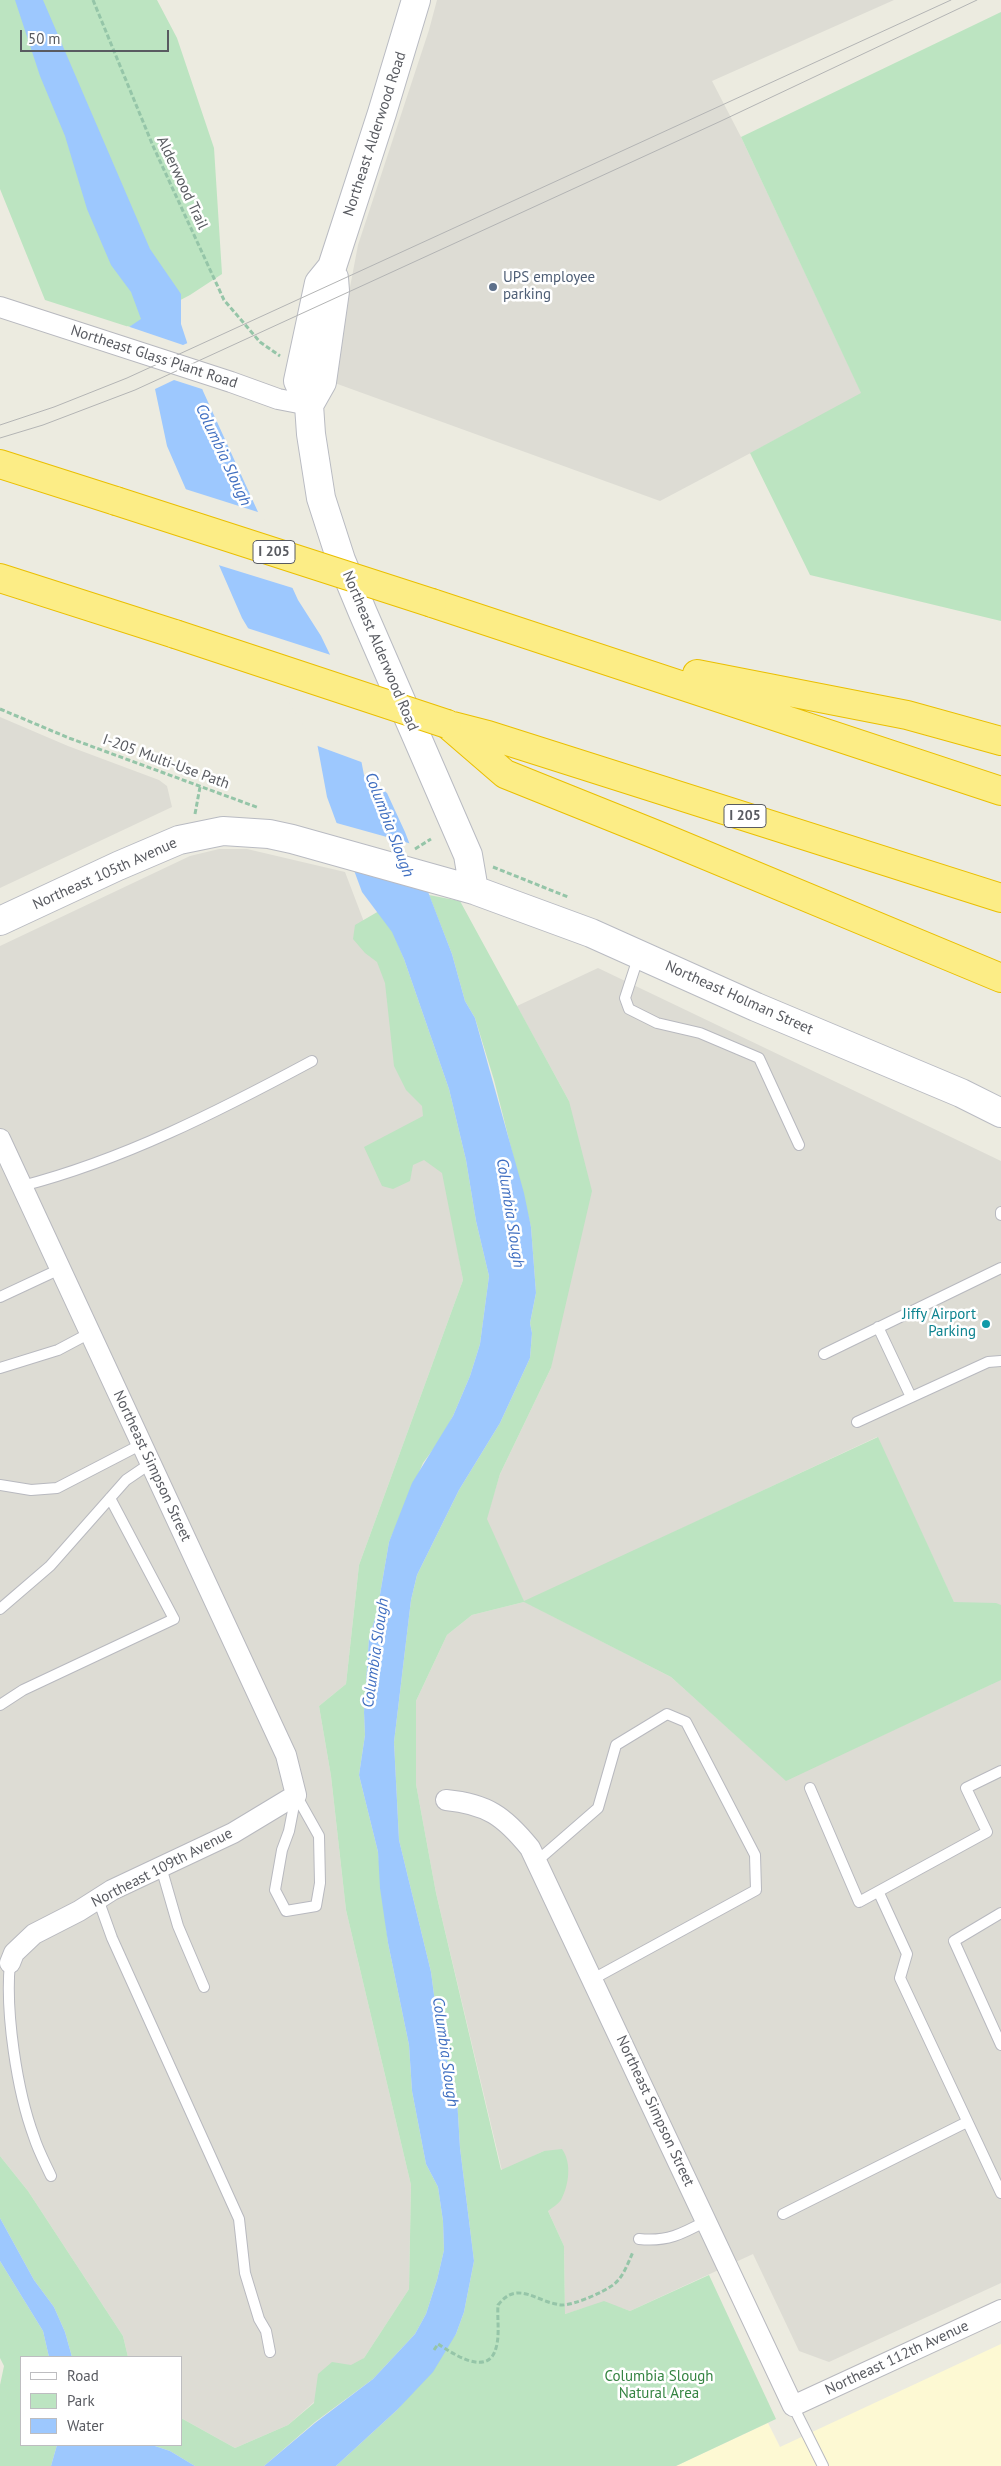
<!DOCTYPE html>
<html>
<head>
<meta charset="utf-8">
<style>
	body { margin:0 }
	#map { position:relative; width:1001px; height:2466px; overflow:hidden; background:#ecebe0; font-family:"PT Sans",sans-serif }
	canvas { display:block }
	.legend { position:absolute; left:20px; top:2356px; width:162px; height:90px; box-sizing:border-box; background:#fff; border:1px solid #bdbdc0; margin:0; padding:6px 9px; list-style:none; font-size:15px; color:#595b61 }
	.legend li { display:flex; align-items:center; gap:10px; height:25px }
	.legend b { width:25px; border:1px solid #bdbdc0 }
	.scale { position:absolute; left:20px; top:30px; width:149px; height:22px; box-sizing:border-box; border:2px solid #595b61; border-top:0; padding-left:6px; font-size:15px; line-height:18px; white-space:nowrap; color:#595b61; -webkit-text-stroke:4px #fff; paint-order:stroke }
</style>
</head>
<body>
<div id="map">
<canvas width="1001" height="2466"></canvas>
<ul class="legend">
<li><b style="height:6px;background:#fff"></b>Road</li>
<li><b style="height:14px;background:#bce4c1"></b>Park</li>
<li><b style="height:14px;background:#9dc8fe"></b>Water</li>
</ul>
<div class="scale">50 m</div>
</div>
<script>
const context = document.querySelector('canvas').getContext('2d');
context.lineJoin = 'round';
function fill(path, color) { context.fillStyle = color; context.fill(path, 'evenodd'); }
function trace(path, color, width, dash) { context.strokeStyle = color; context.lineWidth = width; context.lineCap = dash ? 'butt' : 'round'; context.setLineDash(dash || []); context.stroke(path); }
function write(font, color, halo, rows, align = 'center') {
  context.font = font + ' "PT Sans",sans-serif'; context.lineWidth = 5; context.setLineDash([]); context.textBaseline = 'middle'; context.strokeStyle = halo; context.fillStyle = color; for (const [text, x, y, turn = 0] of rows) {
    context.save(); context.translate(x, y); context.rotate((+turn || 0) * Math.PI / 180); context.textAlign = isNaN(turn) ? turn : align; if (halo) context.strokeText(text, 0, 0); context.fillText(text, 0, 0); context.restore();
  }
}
const commercial = new Path2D(`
	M 1001,2344 L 1001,2466 L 676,2466 L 768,2423 L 780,2447 Z`);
const industrial = new Path2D(`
	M 437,0 L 894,0 L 712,81 L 741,137 L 862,394 L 660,501 L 332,382 L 358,245 L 429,30 Z
	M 0,717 L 68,746 L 159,780 L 167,786 L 172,807 L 0,888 Z
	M 219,849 L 247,849 L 345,872 L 388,985 L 438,1139 L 463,1280 L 359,1565 L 346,1684 L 319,1706 L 331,1776 L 346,1910 L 411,2185 L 409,2289 L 364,2358 L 288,2425 L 235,2448 L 181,2418 L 181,2357 L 128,2357 L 123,2336 L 28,2191 L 0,2156 L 0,946 L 190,856 Z
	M 598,968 L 1001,1161 L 1001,2283 L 829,2362 L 799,2351 L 753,2254 L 630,2311 L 604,2302 L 565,2314 L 564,2246 L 548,2211 L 544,2151 L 502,2171 L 436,1893 L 416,1784 L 416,1701 L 447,1635 L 472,1615 L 524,1602 L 486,1519 L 500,1474 L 551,1368 L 569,1101 L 517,1006 ZM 877,1437 L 992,1684 L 786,1780 L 671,1677 L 525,1602 Z`);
const green = new Path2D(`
	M 0,0 L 157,0 L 177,38 L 214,148 L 222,274 L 190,295 L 129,327 L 45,300 L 0,189 Z
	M 1001,12 L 1001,621 L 810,575 L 750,453 L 861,393 L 741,137 Z
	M 429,895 L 460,901 L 569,1101 L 592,1191 L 551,1368 L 500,1474 L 487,1519 L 524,1601 L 878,1437 L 954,1602 L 996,1603 L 1001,1605 L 1001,1680 L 786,1781 L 671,1677 L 524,1602 L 472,1615 L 447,1635 L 416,1701 L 416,1784 L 436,1893 L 501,2170 L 544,2151 L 562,2149 C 572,2163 569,2185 561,2200 C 558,2204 552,2208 548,2211 L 564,2246 L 565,2314 L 604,2301 L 630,2311 L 709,2275 L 776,2419 L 676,2466 L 336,2466 L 397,2410 L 456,2334 L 464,2312 L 474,2261 L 460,2148 L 457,2098 L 438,2025 L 431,1972 L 399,1840 L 394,1742 L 411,1600 L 417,1575 L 459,1490 L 500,1423 L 530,1358 L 532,1333 L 530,1323 L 536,1293 L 531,1227 L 494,1080 L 475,1018 L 465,1001 L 452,954 Z
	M 379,911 L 393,932 L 404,959 L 449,1089 L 466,1160 L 476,1221 L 489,1276 L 480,1344 L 470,1376 L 453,1416 L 440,1440 L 423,1463 L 389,1542 L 377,1612 L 369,1638 L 364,1712 L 365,1735 L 359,1775 L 378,1852 L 388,1943 L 409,2045 L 412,2091 L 426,2164 L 438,2187 L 443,2221 L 444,2250 L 437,2280 L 426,2314 L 415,2334 L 373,2379 L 315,2422 L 264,2466 L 195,2466 L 170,2451 L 152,2445 L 181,2445 L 181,2418 L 235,2448 L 288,2425 L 314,2403 L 318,2374 L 332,2362 L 351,2365 L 364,2358 L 409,2289 L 411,2185 L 346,1910 L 331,1776 L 319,1706 L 346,1684 L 359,1565 L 463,1280 L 442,1173 L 424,1160 L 413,1165 L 410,1181 L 393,1189 L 382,1186 L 364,1147 L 423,1116 L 422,1106 L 406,1090 L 394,1066 L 385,983 L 377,962 L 365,953 L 353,939 L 355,925 Z
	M 0,2156 L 28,2191 L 123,2336 L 128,2357 L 72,2357 L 65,2332 L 54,2307 L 34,2280 L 0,2218 Z
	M 0,2261 L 43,2331 L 49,2357 L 21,2357 L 21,2445 L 57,2445 L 51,2466 L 0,2466 L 0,2385 L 4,2366 L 0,2358 Z`);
const water = new Path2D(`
	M 15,0 L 43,0 L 150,249 L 181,294 L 181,324 L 203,391 L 298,600 L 321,636 L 348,692 L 364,775 L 387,793 L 405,832 L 452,954 L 465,1001 L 475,1018 L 524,1193 L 531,1227 L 536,1293 L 530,1323 L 532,1333 L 530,1358 L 500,1423 L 459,1490 L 417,1575 L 411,1600 L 394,1742 L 399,1840 L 431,1972 L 438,2025 L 457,2098 L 460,2148 L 474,2261 L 464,2312 L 456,2334 L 433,2372 L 397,2410 L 336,2466 L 264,2466 L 315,2423 L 373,2379 L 415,2334 L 426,2314 L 437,2280 L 444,2250 L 443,2221 L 438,2187 L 426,2164 L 412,2091 L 409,2045 L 388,1943 L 380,1888 L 378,1852 L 359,1775 L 365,1735 L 364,1712 L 369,1638 L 377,1612 L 389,1542 L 412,1483 L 453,1416 L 470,1376 L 480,1344 L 489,1276 L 476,1221 L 466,1160 L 449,1089 L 404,959 L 392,932 L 362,892 L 327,797 L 317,743 L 242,618 L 167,446 L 155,389 L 129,327 L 141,319 L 131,292 L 111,265 L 87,209 L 65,136 L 40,76 Z
	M 0,2218 L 34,2280 L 54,2307 L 65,2332 L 72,2357 L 49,2357 L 43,2331 L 0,2261 Z
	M 57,2445 L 152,2445 L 170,2451 L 195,2466 L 51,2466 Z`);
const pier = new Path2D(`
	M 127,326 L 183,345 L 190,342 L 205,390 L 174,380 L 153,390 Z
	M 182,488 L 261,513 L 296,589 L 215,564 Z
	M 244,627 L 334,656 L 351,691 L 364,763 L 315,745 Z
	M 333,822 L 412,844 L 430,889 L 350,867 Z`);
const path = new Path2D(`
	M 93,0 L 153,146 L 224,300 L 260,342 L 280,356
	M 0,709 L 69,738 L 259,808
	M 195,814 L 200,787
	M 415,849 L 431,839
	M 493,867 L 568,897
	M 434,2350 L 438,2344 C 452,2353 488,2378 496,2348 C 500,2335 497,2318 498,2305 C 518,2279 537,2303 562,2305 C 574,2305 602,2293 613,2285 C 623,2278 628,2263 633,2252`);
const lane = new Path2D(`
	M 639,955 L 625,998 L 629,1009 L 657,1023 L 700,1033 L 759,1058 L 799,1145
	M 22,1186 C 123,1160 219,1111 312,1061
	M 1001,1212 L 1001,1215
	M 0,1297 L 60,1269
	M 878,1327 L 911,1397
	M 824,1354 L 1001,1268
	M 0,1368 L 58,1350 L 90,1333
	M 857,1422 L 988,1362 L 1001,1361
	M 0,1485 L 31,1490 L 57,1488 L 142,1444
	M 0,1609 L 50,1566 L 126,1480 L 151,1463
	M 0,1705 L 23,1690 L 174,1619 L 110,1498
	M 810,1788 L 859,1902 L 987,1832 L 966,1788 L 1001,1771
	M 296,1795 L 319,1836 L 320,1883 L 316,1906 L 286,1911 L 275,1890 L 282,1850 L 289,1831 Z
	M 537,1861 L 598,1808 L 616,1745 L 667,1714 L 686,1722 L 755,1855 L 756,1890 L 593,1979
	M 161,1867 L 178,1926 L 204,1987
	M 879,1893 L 907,1954 L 900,1978 L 1001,2193
	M 98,1899 L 112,1938 L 239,2219 L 245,2273 L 259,2319 L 266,2331 L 270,2352
	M 1001,1913 L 954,1941 L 1001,2045
	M 10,1963 C 5,2012 17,2091 34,2137 C 38,2150 45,2163 51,2176
	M 783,2214 L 967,2122
	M 639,2239 C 667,2242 682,2234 706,2221
	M 793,2406 L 823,2466`);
const street = new Path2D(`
	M 0,307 L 231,382 L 278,399 L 309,405
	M 0,1139 L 286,1755 L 296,1795 L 233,1833 L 112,1890 L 79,1911 L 34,1934 L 14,1953 L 10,1963
	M 446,1800 C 487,1804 504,1816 530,1848 L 793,2406 L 1001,2310`);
const secondary = new Path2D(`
	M 416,0 L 382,113 L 332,267 L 319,283 L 298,381 L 309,405 L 311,434 L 321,498 L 341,560 L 363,613 L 468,855 L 474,890
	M 309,405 L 322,382 L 335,291 L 334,278
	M 0,921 L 118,866 L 179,840 L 223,831 L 269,834 L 292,839 L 474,890 L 591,933 L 756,1007 L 961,1093 L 1001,1113`);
const highway = new Path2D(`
	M 0,464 L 116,501
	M 0,578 L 175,634
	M 432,603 L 1001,791
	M 697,674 L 907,715 L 1001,741
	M 447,724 L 505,774 L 657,835 L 1001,978
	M 453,726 L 488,735 L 1001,898`);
const tram = new Path2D(`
	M 0,425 L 54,407 L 127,378 L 951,0
	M 0,438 L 43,425 L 135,390 L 721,121 L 977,0`);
const highwayBridge = new Path2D(`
	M 116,501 L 432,603
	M 175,634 L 447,724`);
const markers = [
	[493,287,5,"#5c6f8a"],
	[986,1324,5,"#0f9aa8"]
];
const shields = [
	[274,552,42],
	[745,816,42]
];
const shieldNames = [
	["I 205",274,552],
	["I 205",745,816]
];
const streetNames = [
	["Northeast Alderwood Road",375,134,-72],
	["Alderwood Trail",182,183,65],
	["Northeast Glass Plant Road",154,357,18],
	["Northeast Alderwood Road",380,651,67],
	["I-205 Multi-Use Path",166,762,20],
	["Northeast 105th Avenue",105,874,-24],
	["Northeast Holman Street",739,998,24],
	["Northeast Simpson Street",152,1466,65],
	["Northeast 109th Avenue",162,1868,-27],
	["Northeast Simpson Street",655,2111,65],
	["Northeast 112th Avenue",897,2358,-25]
];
const serviceNames = [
	["UPS employee",503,278],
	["parking",503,295]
];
const cultureNames = [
	["Jiffy Airport",976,1315],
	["Parking",976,1332]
];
const parkNames = [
	["Columbia Slough",659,2377],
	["Natural Area",659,2394]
];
const waterNames = [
	["Columbia Slough",223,455,65],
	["Columbia Slough",389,825,69],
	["Columbia Slough",510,1213,81],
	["Columbia Slough",376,1653,-82],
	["Columbia Slough",445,2052,82]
];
fill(commercial, '#fdf9d3');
fill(industrial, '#dddcd4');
fill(green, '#bce4c1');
fill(water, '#9dc8fe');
fill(pier, '#ecebe0');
trace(lane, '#b8b9bf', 12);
trace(street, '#b8b9bf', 22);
trace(secondary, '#b9bbc2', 30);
trace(highway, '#eabf01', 30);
trace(path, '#95c5a8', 3, [5, 2.5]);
trace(lane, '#fff', 10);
trace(street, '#fff', 20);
trace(secondary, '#fff', 28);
trace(highway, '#fced86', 28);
trace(tram, '#b3b4b4', 1);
trace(highwayBridge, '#eabf01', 30, []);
trace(highwayBridge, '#fced86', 28);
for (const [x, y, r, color] of markers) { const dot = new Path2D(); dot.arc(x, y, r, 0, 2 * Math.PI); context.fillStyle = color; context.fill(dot); trace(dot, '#fff', 2); }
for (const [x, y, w] of shields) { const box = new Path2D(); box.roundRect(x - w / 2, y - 11.5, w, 23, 4); context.fillStyle = '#fff'; context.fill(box); trace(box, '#595b61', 1); }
write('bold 14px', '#595b61', null, shieldNames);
write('15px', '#595b61', '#fff', streetNames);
write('15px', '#4e5e75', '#fff', serviceNames, 'left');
write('15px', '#0d838f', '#fff', cultureNames, 'right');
write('15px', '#358442', '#fff', parkNames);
write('italic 16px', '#406fc1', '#fff', waterNames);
</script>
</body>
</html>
